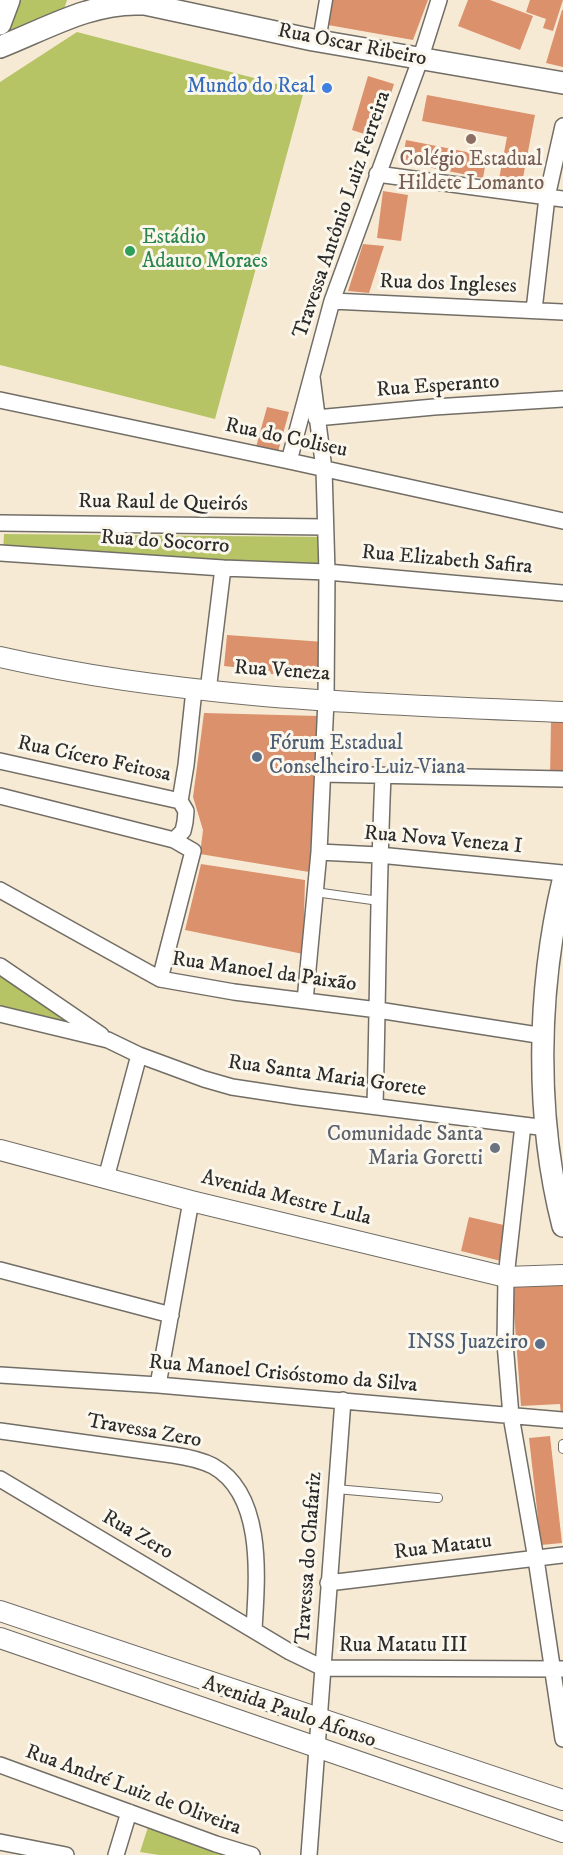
<!DOCTYPE html>
<html>
<head>
<meta charset="utf-8">
<style>
	body { margin:0 }
	canvas { display:block; background:#f7ead5 }
</style>
</head>
<body>
<canvas width="563" height="1855"></canvas>
<script>
const context = document.querySelector('canvas').getContext('2d');
context.lineJoin = 'round';
function fill(path, color) { context.fillStyle = color; context.fill(path, 'evenodd'); }
function trace(path, color, width, dash) { context.strokeStyle = color; context.lineWidth = width; context.lineCap = dash ? 'butt' : 'round'; context.setLineDash(dash || []); context.stroke(path); }
function write(font, color, halo, rows, align = 'center') {
  context.font = font + ' "IM FELL DW Pica",serif'; context.lineWidth = 6; context.setLineDash([]); context.textBaseline = 'middle'; context.strokeStyle = halo; context.fillStyle = color; for (const [text, x, y, turn = 0] of rows) {
    context.save(); context.translate(x, y); context.rotate((+turn || 0) * Math.PI / 180); context.textAlign = isNaN(turn) ? turn : align; if (halo) context.strokeText(text, 0, 0); context.fillText(text, 0, 0); context.restore();
  }
}
const green = new Path2D(`
	M 17,0 L 67,0 L 64,9 L 11,34 L 3,33 Z
	M 77,32 L 304,91 L 215,419 L 0,365 L 0,82 Z
	M 4,534 L 331,537 L 330,566 L 3,552 Z
	M 0,975 L 76,1025 L 0,1007 Z
	M 148,1827 L 224,1855 L 159,1855 L 140,1852 Z`);
const building = new Path2D(`
	M 332,0 L 428,0 L 413,40 L 328,25 Z
	M 468,0 L 490,0 L 533,16 L 520,50 L 458,26 Z
	M 530,0 L 563,0 L 553,31 L 543,28 L 546,19 L 526,12 Z
	M 562,10 L 563,10 L 563,67 L 546,63 Z
	M 368,76 L 394,84 L 377,138 L 352,130 Z
	M 427,95 L 535,115 L 522,183 L 499,179 L 507,137 L 422,121 Z
	M 406,140 L 487,156 L 483,178 L 402,162 Z
	M 383,191 L 408,195 L 401,241 L 377,238 Z
	M 363,244 L 384,246 L 369,293 L 348,291 Z
	M 267,407 L 289,412 L 278,452 L 256,447 Z
	M 227,635 L 324,642 L 322,677 L 271,674 L 270,671 L 224,666 Z
	M 204,713 L 319,716 L 309,872 L 200,854 L 203,830 L 193,797 Z
	M 551,721 L 563,721 L 563,777 L 550,777 Z
	M 201,864 L 305,880 L 303,954 L 185,930 Z
	M 469,1217 L 508,1226 L 501,1261 L 461,1251 Z
	M 563,1282 L 563,1416 L 561,1416 L 560,1404 L 521,1406 L 512,1285 Z
	M 550,1436 L 562,1543 L 541,1545 L 529,1438 Z`);
const service = new Path2D(`
	M 315,892 L 379,901
	M 563,1444 L 563,1449
	M 336,1489 L 438,1498`);
const pedestrian = new Path2D(`
	M 319,41 L 326,0`);
const minor = new Path2D(`
	M 377,174 L 563,199
	M 332,301 L 563,312
	M 534,310 L 547,197 L 563,126
	M 0,400 L 289,461 L 563,521
	M 316,418 L 434,407 L 563,399
	M 289,461 L 332,301 L 420,60 L 439,0
	M 0,523 L 325,527
	M 0,553 L 223,568 L 327,572 L 563,593
	M 208,691 L 223,568
	M 0,761 L 180,801
	M 322,774 L 563,779
	M 0,796 L 174,840 L 193,851 L 160,979
	M 174,840 L 183,831 L 185,822 L 186,811 L 180,801 L 186,765 L 194,690
	M 319,852 L 379,855 L 563,873
	M 0,890 L 160,979 L 234,992 L 378,1010 L 544,1036
	M 0,966 L 101,1035
	M 305,1001 L 319,852 L 326,700 L 327,572 L 324,469 L 312,377
	M 0,1014 L 108,1040 L 139,1055 L 204,1079 L 232,1087 L 298,1097 L 547,1128
	M 375,1105 C 378,996 378,886 383,776
	M 523,1125 L 506,1277 L 505,1343 L 511,1416 L 536,1559 L 563,1739
	M 106,1178 L 139,1055
	M 0,1270 L 171,1315
	M 0,1375 L 158,1385 L 563,1420
	M 158,1385 L 191,1201
	M 0,1431 L 173,1455 C 187,1457 201,1460 213,1466 C 265,1495 257,1579 254,1629
	M 0,1479 L 290,1652 L 323,1668 L 563,1669
	M 328,1583 L 563,1555
	M 0,1765 L 216,1844 L 252,1855
	M 0,1842 L 66,1855
	M 116,1855 L 129,1812
	M 309,1855 L 343,1400`);
const tertiary = new Path2D(`
	M 0,657 C 184,699 375,704 563,712
	M 0,1150 L 191,1201 L 506,1277 L 563,1275
	M 0,1611 L 563,1800
	M 0,1638 L 563,1832`);
const secondary = new Path2D(`
	M 126,0 L 313,40 L 563,83
	M 0,24 L 9,0
	M 0,47 C 46,29 91,2 141,4
	M 563,881 C 537,991 535,1116 563,1226`);
const markers = [
	[327,88,6,"#3f7fe0"],
	[471,139,6,"#8d6e63"],
	[130,251,6,"#2e9e5b"],
	[257,757,6,"#5c6f8a"],
	[495,1148,6,"#6b7280"],
	[540,1344,6,"#5c6f8a"]
];
const streetNames = [
	["Rua Oscar Ribeiro",352,46,11],
	["Travessa Antônio Luiz Ferreira",343,215,-71],
	["Rua dos Ingleses",448,285,2],
	["Rua Esperanto",438,387,-4],
	["Rua do Coliseu",286,439,12],
	["Rua Raul de Queirós",163,504,1],
	["Rua do Socorro",165,543,4],
	["Rua Elizabeth Safira",447,561,5],
	["Rua Veneza",282,672,4],
	["Rua Cícero Feitosa",94,760,12],
	["Rua Nova Veneza I",443,841,5],
	["Rua Manoel da Paixão",264,973,8],
	["Rua Santa Maria Gorete",327,1077,8],
	["Avenida Mestre Lula",286,1199,14],
	["Rua Manoel Crisóstomo da Silva",283,1375,5],
	["Travessa Zero",144,1432,10],
	["Rua Zero",137,1536,30],
	["Rua Matatu",443,1548,-7],
	["Travessa do Chafariz",310,1558,-86],
	["Rua Matatu III",403,1647],
	["Avenida Paulo Afonso",289,1713,19],
	["Rua André Luiz de Oliveira",133,1791,20]
];
const shopNames = [
	["Mundo do Real",315,88]
];
const educationNames = [
	["Colégio Estadual",471,161],
	["Hildete Lomanto",471,185]
];
const leisureNames = [
	["Estádio",142,239],
	["Adauto Moraes",142,263]
];
const serviceNames = [
	["Fórum Estadual",269,745],
	["Conselheiro Luiz Viana",269,769],
	["INSS Juazeiro",528,1344,"right"]
];
const worshipNames = [
	["Comunidade Santa",483,1136],
	["Maria Goretti",483,1160]
];
fill(green, '#b6c466');
fill(building, '#dc916d');
trace(service, '#726e66', 10);
trace(pedestrian, '#726e66', 15);
trace(minor, '#726e66', 18);
trace(tertiary, '#726e66', 22);
trace(secondary, '#726e66', 24);
trace(service, '#fff', 8);
trace(pedestrian, '#fff', 12);
trace(minor, '#fff', 15);
trace(tertiary, '#fff', 20);
trace(secondary, '#fff', 21);
for (const [x, y, r, color] of markers) { const dot = new Path2D(); dot.arc(x, y, r, 0, 2 * Math.PI); context.fillStyle = color; context.fill(dot); trace(dot, '#fbf7ec', 2); }
write('21px', '#2b2b2b', '#fbf7ec', streetNames);
write('21px', '#366cbe', '#fbf7ec', shopNames, 'right');
write('21px', '#785e54', '#fbf7ec', educationNames);
write('21px', '#27864d', '#fbf7ec', leisureNames, 'left');
write('21px', '#4e5e75', '#fbf7ec', serviceNames, 'left');
write('21px', '#5b616d', '#fbf7ec', worshipNames, 'right');
</script>
</body>
</html>
